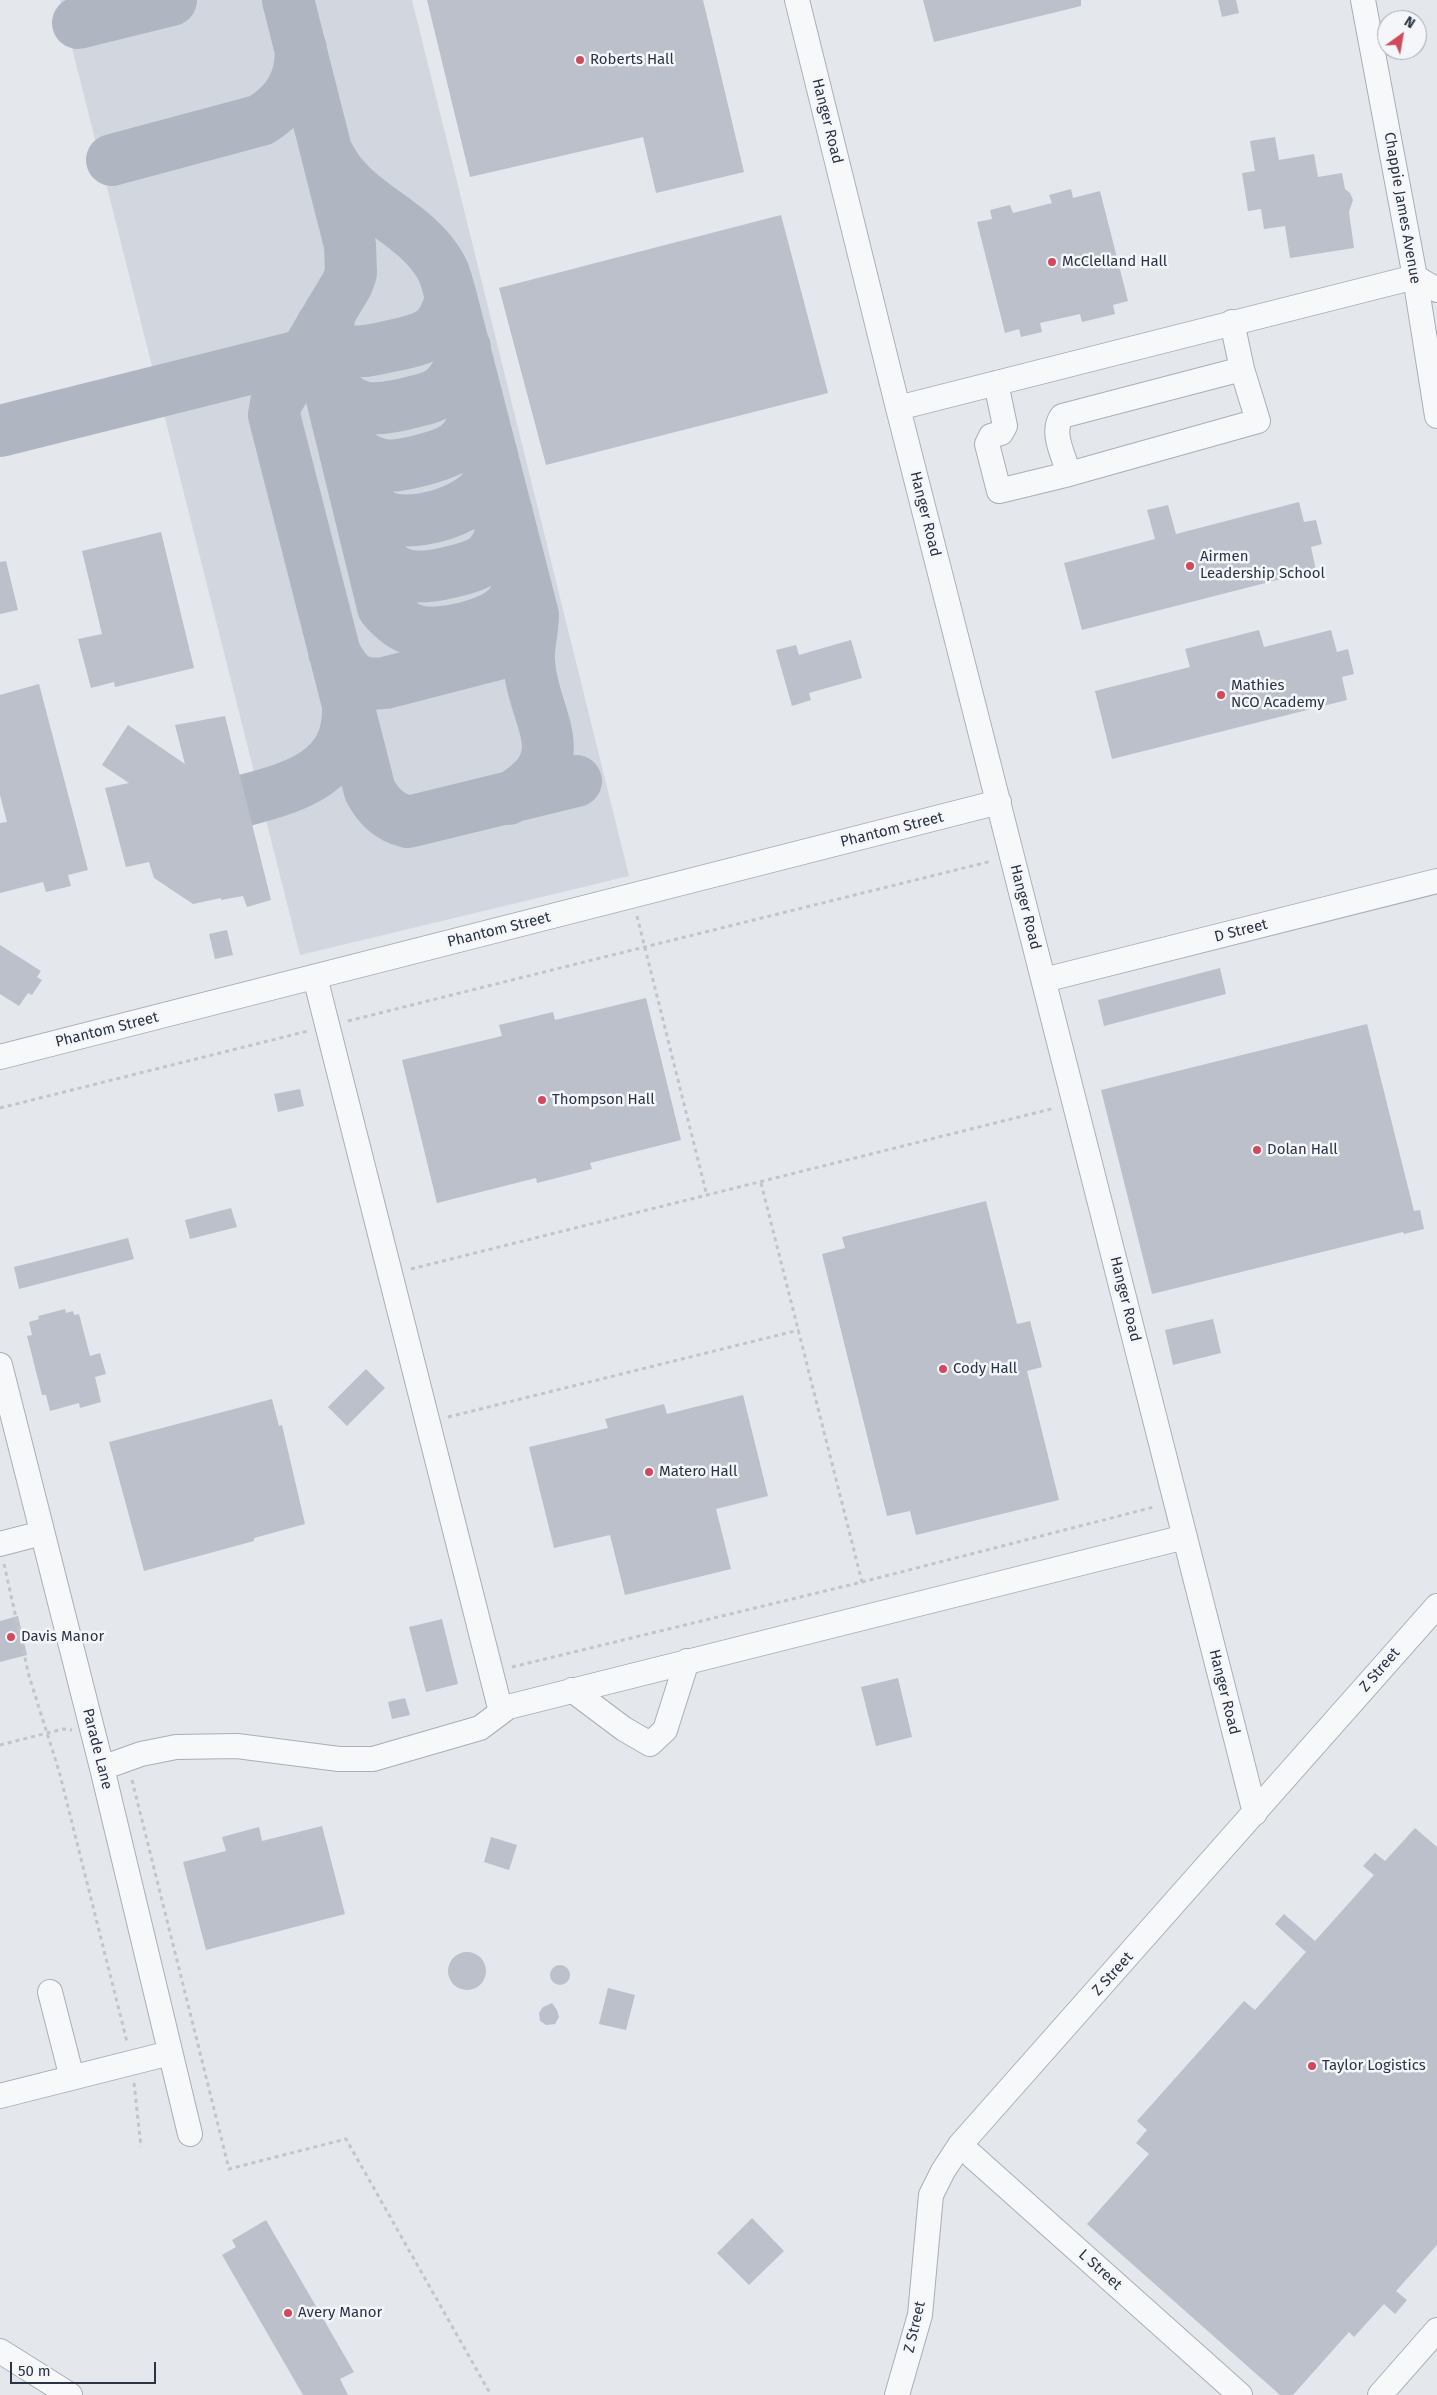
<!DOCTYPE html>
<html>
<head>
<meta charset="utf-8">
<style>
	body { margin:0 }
	#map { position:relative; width:1437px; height:2395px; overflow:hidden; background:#e4e7ec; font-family:"Fira Sans",sans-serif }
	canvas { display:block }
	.north { position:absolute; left:1377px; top:10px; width:50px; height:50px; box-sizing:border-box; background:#f4f6f9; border:1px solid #a4a8b1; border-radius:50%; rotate:32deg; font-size:14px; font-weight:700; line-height:20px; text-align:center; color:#2b3445 }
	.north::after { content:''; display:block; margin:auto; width:18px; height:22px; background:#d1495b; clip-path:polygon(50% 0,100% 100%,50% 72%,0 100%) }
	.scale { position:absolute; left:10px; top:2362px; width:146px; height:22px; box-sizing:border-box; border:2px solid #2b3445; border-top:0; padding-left:6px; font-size:15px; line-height:18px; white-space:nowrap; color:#2b3445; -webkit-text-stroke:4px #f4f6f9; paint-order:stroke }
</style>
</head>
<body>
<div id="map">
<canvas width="1437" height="2395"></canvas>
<div class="north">N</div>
<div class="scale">50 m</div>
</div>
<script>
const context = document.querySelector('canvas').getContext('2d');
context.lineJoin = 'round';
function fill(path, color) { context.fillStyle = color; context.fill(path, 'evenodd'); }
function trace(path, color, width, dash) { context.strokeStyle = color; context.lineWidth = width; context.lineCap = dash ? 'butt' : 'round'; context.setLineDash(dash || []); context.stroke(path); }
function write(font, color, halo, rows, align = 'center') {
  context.font = font + ' "Fira Sans",sans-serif'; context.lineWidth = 5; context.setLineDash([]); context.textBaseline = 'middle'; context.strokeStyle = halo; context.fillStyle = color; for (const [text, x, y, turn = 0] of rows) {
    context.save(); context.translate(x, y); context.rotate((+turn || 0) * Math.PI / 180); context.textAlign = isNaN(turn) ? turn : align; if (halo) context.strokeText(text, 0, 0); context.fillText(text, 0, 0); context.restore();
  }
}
const built = new Path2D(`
	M 60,0 L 412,0 L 629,876 L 300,955 Z`);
const taxiway = new Path2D(`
	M 288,0 L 350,245 L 351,273 L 347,284 L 276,403 L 274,415 L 370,791 C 379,807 389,817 408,822 L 576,781
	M 78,23 L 171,0
	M 329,156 C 353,205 415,220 441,267 C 446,276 448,287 451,297 L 533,615 C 533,630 528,645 529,661 C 532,720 581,758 508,799
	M 112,160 L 261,120 C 289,102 301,82 301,49
	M 330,312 C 320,360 358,354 391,346 C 404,343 419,341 431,333 C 443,325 448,310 451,297
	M 322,325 L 320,338 L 324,366 L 383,607 C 392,618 402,627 417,631 C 441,637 494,625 510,605 C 519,594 520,581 521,568
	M 327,378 C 350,413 372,412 409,403 C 420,400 433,398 442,391 C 456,380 461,364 465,348
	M 340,429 C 346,438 351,450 361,456 C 371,463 386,467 398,465 C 413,463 446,455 457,446 C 472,435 476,414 477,397
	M 0,431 L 304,355
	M 352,480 C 359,495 366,507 381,515 C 407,530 472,512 486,485 C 490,476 491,465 492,455
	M 369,549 C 395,579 414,581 451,572 C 463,569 477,566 487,558 C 499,547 503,528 507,513
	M 334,652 C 347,676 356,686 385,683 L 505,652
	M 246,800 C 296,787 349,771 348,709`);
const building = new Path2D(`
	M 427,0 L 703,0 L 744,172 L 656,193 L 643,137 L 470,177 Z
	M 923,0 L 1081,0 L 1081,6 L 934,42 Z
	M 1218,0 L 1236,0 L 1239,13 L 1222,17 Z
	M 1275,137 L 1279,160 L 1314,154 L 1318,177 L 1342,173 L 1345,189 L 1350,193 L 1353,200 L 1349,212 L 1354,248 L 1290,258 L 1285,226 L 1264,229 L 1261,209 L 1248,211 L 1242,173 L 1255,171 L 1250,141 Z
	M 1071,189 L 1073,198 L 1100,191 L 1128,301 L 1113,305 L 1115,314 L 1082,322 L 1080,314 L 1040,323 L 1042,332 L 1021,337 L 1019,329 L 1005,333 L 977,222 L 992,219 L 990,210 L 1010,205 L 1013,213 L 1052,203 L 1049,195 Z
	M 781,215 L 828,393 L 546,465 L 499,288 Z
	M 1299,502 L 1304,522 L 1316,520 L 1322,544 L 1311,547 L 1316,570 L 1082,630 L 1064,563 L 1155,539 L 1147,510 L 1168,505 L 1176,534 Z
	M 161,532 L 194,668 L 115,687 L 114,682 L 91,688 L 78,639 L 102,634 L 82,551 Z
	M 6,561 L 18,610 L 0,614 L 0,562 Z
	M 1259,630 L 1264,647 L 1331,630 L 1337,652 L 1348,649 L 1354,674 L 1342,677 L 1347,700 L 1112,759 L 1095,691 L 1190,667 L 1185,649 Z
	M 851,640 L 862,678 L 809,693 L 811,700 L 792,706 L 776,650 L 796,645 L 799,655 Z
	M 39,684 L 88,870 L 68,875 L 71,886 L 46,892 L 43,882 L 0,893 L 0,823 L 7,822 L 0,795 L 0,695 Z
	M 225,716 L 271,900 L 247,907 L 243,896 L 221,900 L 221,898 L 193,904 L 154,878 L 149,862 L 126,867 L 105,788 L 129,783 L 102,765 L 128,725 L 185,764 L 175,725 Z
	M 227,930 L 233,955 L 215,959 L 209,934 Z
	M 0,945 L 41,971 L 37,977 L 42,980 L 32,995 L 28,993 L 19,1006 L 0,994 Z
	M 1220,968 L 1226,994 L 1104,1026 L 1098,1000 Z
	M 646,998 L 681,1140 L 590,1163 L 592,1169 L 537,1183 L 536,1178 L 437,1203 L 402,1060 L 502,1036 L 499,1025 L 553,1012 L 555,1020 Z
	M 1367,1024 L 1414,1211 L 1420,1210 L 1424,1229 L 1404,1234 L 1403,1232 L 1152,1294 L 1101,1090 Z
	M 300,1089 L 304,1106 L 278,1112 L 274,1094 Z
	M 986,1201 L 1017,1324 L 1030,1321 L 1042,1367 L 1027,1371 L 1059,1500 L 916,1535 L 910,1511 L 887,1516 L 822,1254 L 845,1248 L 842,1237 Z
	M 231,1208 L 237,1227 L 190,1239 L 185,1220 Z
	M 128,1238 L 134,1259 L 19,1289 L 14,1267 Z
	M 65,1309 L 66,1313 L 73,1311 L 74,1315 L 79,1314 L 90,1356 L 100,1353 L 106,1374 L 95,1377 L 101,1402 L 80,1408 L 79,1403 L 50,1411 L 46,1395 L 42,1395 L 27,1336 L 32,1335 L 29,1322 L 39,1319 L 38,1316 Z
	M 1213,1319 L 1221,1353 L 1173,1365 L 1165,1330 Z
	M 366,1369 L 385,1388 L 347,1426 L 328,1407 Z
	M 743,1395 L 768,1496 L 716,1509 L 731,1569 L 625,1595 L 610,1535 L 554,1548 L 529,1447 L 608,1428 L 605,1419 L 664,1404 L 667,1414 Z
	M 272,1399 L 279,1426 L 282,1425 L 305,1524 L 254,1538 L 254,1541 L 144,1571 L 109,1442 Z
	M 18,1616 L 27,1655 L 0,1662 L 0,1621 Z
	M 442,1619 L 458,1684 L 426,1692 L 409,1627 Z
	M 898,1678 L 912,1737 L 876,1746 L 861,1687 Z
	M 405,1698 L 410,1715 L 392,1719 L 388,1702 Z
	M 322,1826 L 345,1914 L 206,1950 L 183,1862 L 226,1851 L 222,1837 L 259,1827 L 262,1841 Z
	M 1415,1828 L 1437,1847 L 1437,2245 L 1396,2291 L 1407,2300 L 1395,2314 L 1384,2304 L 1354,2337 L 1349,2332 L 1293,2395 L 1280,2395 L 1087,2224 L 1149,2154 L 1136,2143 L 1147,2130 L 1137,2121 L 1244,2001 L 1255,2010 L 1306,1952 L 1275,1924 L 1284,1914 L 1315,1941 L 1374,1875 L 1363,1866 L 1375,1853 L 1385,1861 Z
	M 491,1837 L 517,1845 L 509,1870 L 484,1862 Z
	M448 1971a19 19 0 1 1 38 0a19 19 0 1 1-38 0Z
	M550 1975a10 10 0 1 1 20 0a10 10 0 1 1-20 0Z
	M 608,1988 L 635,1995 L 626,2030 L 599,2024 Z
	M 552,2003 L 557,2010 L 559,2017 L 555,2024 L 546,2025 L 540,2021 L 539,2013 L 543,2007 Z
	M 752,2218 L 784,2251 L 749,2285 L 717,2253 Z
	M 266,2220 L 354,2372 L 340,2379 L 348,2395 L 303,2395 L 222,2255 L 236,2247 L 232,2240 Z`);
const path = new Path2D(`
	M 637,916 L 707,1196
	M 348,1021 C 563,967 778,914 992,861
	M 0,1108 L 308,1031
	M 761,1183 L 862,1582
	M 411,1269 L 1055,1108
	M 448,1417 L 799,1330
	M 4,1564 L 29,1676 L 59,1771 L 127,2042
	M 512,1667 L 862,1582 L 1154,1507
	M 0,1745 L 63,1729 L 72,1730
	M 132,1780 L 229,2169 L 346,2139 L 491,2395
	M 134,2083 L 141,2147`);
const minor = new Path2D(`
	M 797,0 L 898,408 L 1255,1813
	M 1363,0 L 1415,277 L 1437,416
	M 1232,322 L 1242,369
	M 996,383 L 1005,426 L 1001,433 L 991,436 L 987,444 L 999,491 L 1069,474 L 1258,421 L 1242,369 L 1062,416 C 1050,432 1064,456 1069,474
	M 898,408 L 1415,277 L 1437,290
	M 315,977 L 501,1712
	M 1044,980 L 1437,881
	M 0,1057 L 999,802
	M 0,1365 L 102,1768 L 190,2134
	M 0,1544 L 42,1533
	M 572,1690 L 624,1729 L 650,1744 L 665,1730 L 687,1661
	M 102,1768 L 141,1754 L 176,1747 L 237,1746 L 339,1759 L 373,1759 L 480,1728 L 508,1707 L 1185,1537
	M 50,1992 L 72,2078
	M 0,2096 L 170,2053
	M 960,2145 L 1240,2395
	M 0,2351 L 70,2395
	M 897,2395 L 920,2315 L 931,2195 L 943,2171 L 960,2145 L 1437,1606
	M 1380,2395 L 1437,2330`);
const markers = [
	[580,60,5,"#d1495b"],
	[1052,262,5,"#d1495b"],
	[1190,566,5,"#d1495b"],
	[1221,695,5,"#d1495b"],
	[542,1100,5,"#d1495b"],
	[1257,1150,5,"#d1495b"],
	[943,1369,5,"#d1495b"],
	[649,1472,5,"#d1495b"],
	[11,1637,5,"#d1495b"],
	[1312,2066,5,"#d1495b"],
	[288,2313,5,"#d1495b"]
];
const poiNames = [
	["Roberts Hall",590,60],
	["McClelland Hall",1062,262],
	["Airmen",1200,557],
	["Leadership School",1200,574],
	["Mathies",1231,686],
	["NCO Academy",1231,703],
	["Thompson Hall",552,1100],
	["Dolan Hall",1267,1150],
	["Cody Hall",953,1369],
	["Matero Hall",659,1472],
	["Davis Manor",21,1637],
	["Taylor Logistics",1322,2066],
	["Avery Manor",298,2313]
];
const streetNames = [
	["Hanger Road",827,121,76],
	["Chappie James Avenue",1402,208,80],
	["Hanger Road",925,514,76],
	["Phantom Street",892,830,-14],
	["Hanger Road",1025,907,76],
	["Phantom Street",499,930,-14],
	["D Street",1241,931,-14],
	["Phantom Street",107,1030,-14],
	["Hanger Road",1125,1299,76],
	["Z Street",1380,1670,-49],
	["Hanger Road",1224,1692,76],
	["Parade Lane",97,1749,76],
	["Z Street",1113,1974,-48],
	["L Street",1100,2270,42],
	["Z Street",915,2327,-77]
];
fill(built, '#d2d6de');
trace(taxiway, '#b0b6c1', 52);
fill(building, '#bbc0ca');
trace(minor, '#a9aeb7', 26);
trace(path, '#c2c5cb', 3, [4, 4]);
trace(minor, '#f7f8fa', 24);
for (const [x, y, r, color] of markers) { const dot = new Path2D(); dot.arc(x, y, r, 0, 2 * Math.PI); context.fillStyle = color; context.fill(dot); trace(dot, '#f4f6f9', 2); }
write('15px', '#2b3445', '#f4f6f9', poiNames, 'left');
write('15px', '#2b3445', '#f4f6f9', streetNames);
</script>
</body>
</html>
